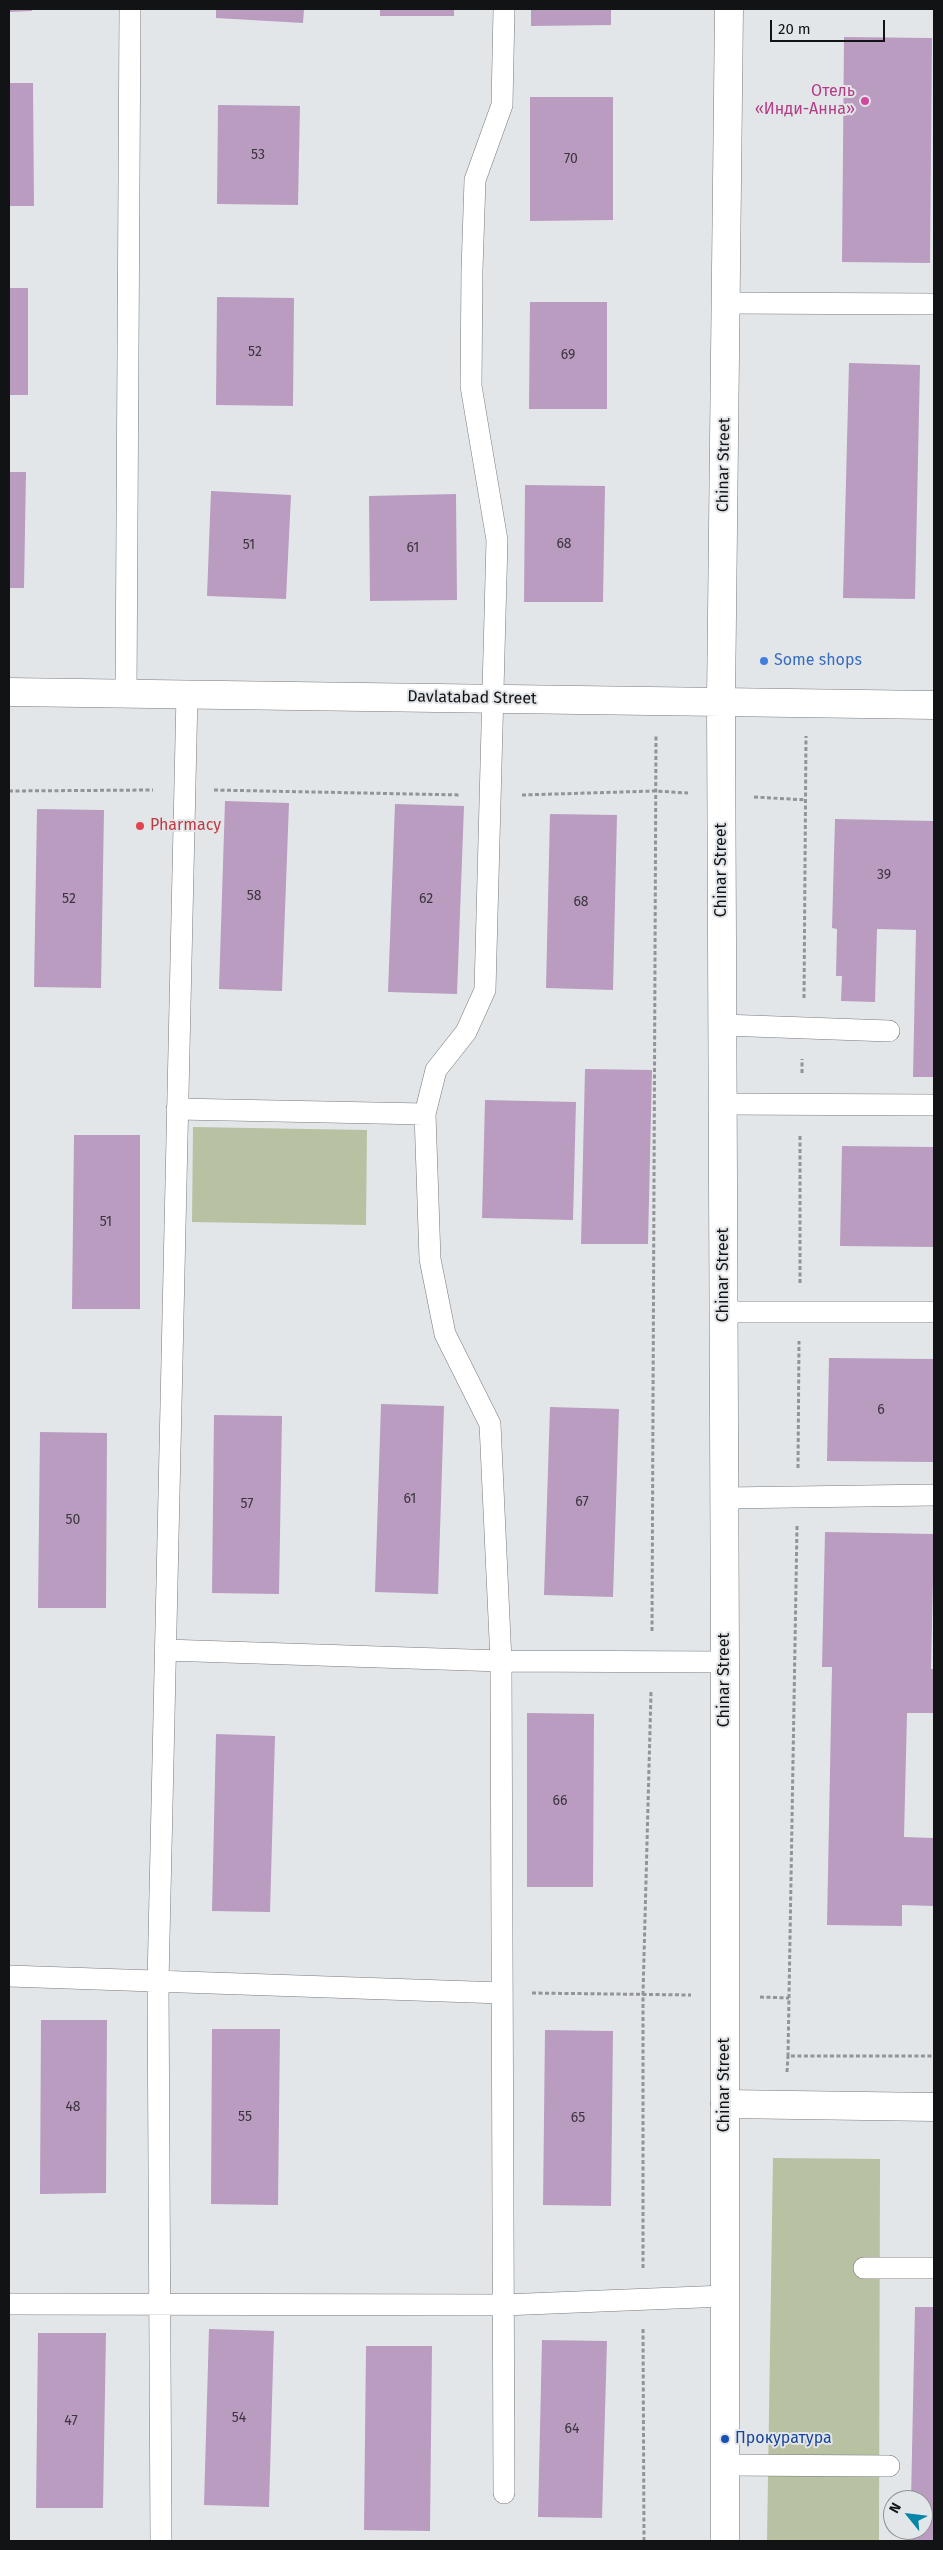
<!DOCTYPE html>
<html>
<head>
<meta charset="utf-8">
<style>
	body { margin:0 }
	#map { position:relative; width:943px; height:2550px; overflow:hidden; background:#e3e6e9; font-family:"Fira Sans",sans-serif }
	canvas { display:block }
	.frame { position:absolute; inset:0; border:10px solid #121314; pointer-events:none }
	.north { position:absolute; left:883px; top:2490px; width:50px; height:50px; box-sizing:border-box; background:#e3e6e9; border:1px solid #8f9294; border-radius:50%; rotate:299deg; font-size:14px; font-weight:700; line-height:20px; text-align:center; color:#121314 }
	.north::after { content:''; display:block; margin:auto; width:18px; height:22px; background:#0586a9; clip-path:polygon(50% 0,100% 100%,50% 72%,0 100%) }
	.scale { position:absolute; left:770px; top:20px; width:115px; height:22px; box-sizing:border-box; border:2px solid #121314; border-top:0; padding-left:6px; font-size:15px; line-height:18px; white-space:nowrap; color:#121314; -webkit-text-stroke:4px #e3e6e9; paint-order:stroke }
</style>
</head>
<body>
<div id="map">
<canvas width="943" height="2550"></canvas>
<div class="frame"></div>
<div class="north">N</div>
<div class="scale">20 m</div>
</div>
<script>
const context = document.querySelector('canvas').getContext('2d');
context.lineJoin = 'round';
function fill(path, color) { context.fillStyle = color; context.fill(path, 'evenodd'); }
function trace(path, color, width, dash) { context.strokeStyle = color; context.lineWidth = width; context.lineCap = dash ? 'butt' : 'round'; context.setLineDash(dash || []); context.stroke(path); }
function write(font, color, halo, rows, align = 'center') {
  context.font = font + ' "Fira Sans",sans-serif'; context.lineWidth = 4; context.setLineDash([]); context.textBaseline = 'middle'; context.strokeStyle = halo; context.fillStyle = color; for (const [text, x, y, turn = 0] of rows) {
    context.save(); context.translate(x, y); context.rotate((+turn || 0) * Math.PI / 180); context.textAlign = isNaN(turn) ? turn : align; if (halo) context.strokeText(text, 0, 0); context.fillText(text, 0, 0); context.restore();
  }
}
const green = new Path2D(`
	M 193,1127 L 367,1130 L 366,1225 L 192,1222 Z
	M 773,2158 L 880,2159 L 879,2541 L 767,2541 Z`);
const building = new Path2D(`
	M 9,9 L 32,9 L 32,11 L 9,12 Z
	M 216,9 L 304,9 L 303,23 L 216,18 Z
	M 380,9 L 454,9 L 454,16 L 380,16 Z
	M 531,9 L 611,9 L 611,25 L 531,26 Z
	M 844,37 L 932,38 L 930,263 L 842,262 Z
	M 9,83 L 33,83 L 34,206 L 9,206 Z
	M 530,97 L 613,97 L 613,220 L 530,221 Z
	M 218,105 L 300,106 L 298,205 L 217,204 Z
	M 9,288 L 28,288 L 28,395 L 9,395 Z
	M 217,297 L 294,298 L 293,406 L 216,405 Z
	M 530,302 L 607,302 L 607,409 L 529,409 Z
	M 849,363 L 920,365 L 915,599 L 843,598 Z
	M 9,472 L 26,472 L 24,588 L 9,588 Z
	M 525,485 L 605,486 L 603,602 L 524,602 Z
	M 211,491 L 291,495 L 286,599 L 207,596 Z
	M 456,494 L 457,600 L 370,601 L 369,496 Z
	M 225,801 L 289,803 L 282,991 L 219,989 Z
	M 395,804 L 464,806 L 457,994 L 388,992 Z
	M 37,809 L 104,810 L 101,988 L 34,987 Z
	M 550,814 L 617,815 L 613,990 L 546,988 Z
	M 835,819 L 934,821 L 934,1077 L 913,1077 L 916,930 L 877,929 L 875,1002 L 841,1001 L 842,976 L 836,976 L 837,929 L 832,928 Z
	M 585,1069 L 652,1070 L 648,1244 L 581,1244 Z
	M 485,1100 L 576,1102 L 573,1220 L 482,1218 Z
	M 74,1135 L 140,1135 L 140,1309 L 72,1309 Z
	M 842,1146 L 934,1147 L 934,1247 L 840,1246 Z
	M 829,1358 L 934,1359 L 934,1462 L 827,1461 Z
	M 381,1404 L 444,1406 L 438,1594 L 375,1592 Z
	M 550,1407 L 619,1409 L 613,1597 L 544,1595 Z
	M 214,1415 L 282,1416 L 279,1594 L 212,1593 Z
	M 40,1432 L 107,1433 L 106,1608 L 38,1608 Z
	M 825,1532 L 934,1534 L 931,1669 L 934,1669 L 934,1713 L 907,1713 L 904,1837 L 934,1838 L 934,1906 L 902,1905 L 902,1926 L 827,1925 L 832,1667 L 822,1667 Z
	M 527,1713 L 594,1714 L 593,1887 L 527,1887 Z
	M 216,1734 L 275,1736 L 270,1912 L 212,1911 Z
	M 41,2020 L 107,2020 L 106,2193 L 40,2194 Z
	M 212,2029 L 280,2029 L 278,2205 L 211,2204 Z
	M 545,2030 L 613,2031 L 611,2206 L 543,2205 Z
	M 915,2307 L 934,2307 L 934,2541 L 910,2541 L 911,2530 L 923,2530 L 923,2500 L 911,2500 Z
	M 209,2329 L 274,2331 L 269,2507 L 204,2505 Z
	M 38,2333 L 106,2333 L 103,2508 L 36,2508 Z
	M 542,2340 L 607,2341 L 602,2518 L 538,2517 Z
	M 366,2346 L 432,2346 L 430,2531 L 364,2530 Z`);
const path = new Path2D(`
	M 214,790 L 461,795
	M 9,791 L 153,790
	M 522,795 L 655,791 L 688,793
	M 754,797 L 806,800
	M 804,998 L 806,736
	M 802,1073 L 802,1059
	M 800,1283 L 800,1134
	M 798,1468 L 799,1341
	M 797,1526 L 788,2056 L 934,2056
	M 652,1631 L 656,735
	M 532,1993 L 691,1995
	M 760,1997 L 789,1998
	M 787,2072 L 788,2056
	M 643,2268 L 643,1994 L 651,1692
	M 643,2329 L 644,2541`);
const service = new Path2D(`
	M 726,303 L 934,304
	M 126,694 L 130,9
	M 723,1025 L 889,1031
	M 723,1104 L 934,1105
	M 177,1109 L 425,1114
	M 724,1312 L 934,1312
	M 725,1498 L 934,1495
	M 165,1650 L 501,1661 L 725,1662
	M 9,1976 L 502,1993
	M 864,2268 L 934,2268
	M 9,2304 L 503,2305 L 725,2296
	M 725,2465 L 889,2466
	M 504,2493 L 501,1661 L 490,1424 L 445,1334 L 430,1259 L 425,1114 L 436,1070 L 466,1032 L 485,990 L 497,540 L 471,386 L 472,270 L 475,180 L 502,105 L 504,9
	M 161,2541 L 158,1982 L 187,694`);
const minor = new Path2D(`
	M 725,2104 L 934,2107`);
const tertiary = new Path2D(`
	M 9,692 L 934,705
	M 725,2541 L 725,1662 L 721,702 L 729,9`);
const markers = [
	[865,101,5,"#d1479c"],
	[764,661,5,"#3f7fe0"],
	[140,826,5,"#e0444e"],
	[725,2439,5,"#1a4fb4"]
];
const numberNames = [
	["53",258,155],
	["70",571,159],
	["52",255,352],
	["69",568,355],
	["68",564,544],
	["51",249,545],
	["61",413,548],
	["39",884,875],
	["58",254,896],
	["52",69,899],
	["62",426,899],
	["68",581,902],
	["51",106,1222],
	["6",881,1410],
	["61",410,1499],
	["67",582,1502],
	["57",247,1504],
	["50",73,1520],
	["66",560,1801],
	["48",73,2107],
	["55",245,2117],
	["65",578,2118],
	["54",239,2418],
	["47",71,2421],
	["64",572,2429]
];
const hotelNames = [
	["Отель",855,92],
	["«Инди-Анна»",855,110]
];
const streetNames = [
	["Chinar Street",724,465,-89],
	["Davlatabad Street",472,698,1],
	["Chinar Street",722,870,-90],
	["Chinar Street",724,1275,-90],
	["Chinar Street",725,1680,-90],
	["Chinar Street",725,2085,-90]
];
const shopNames = [
	["Some shops",774,661]
];
const healthNames = [
	["Pharmacy",150,826]
];
const transitNames = [
	["Прокуратура",735,2439]
];
fill(green, '#b8c1a1');
fill(building, '#b99cc0');
trace(service, '#787a7c', 22);
trace(minor, '#787a7c', 29);
trace(tertiary, '#787a7c', 29);
trace(path, '#929496', 3, [4, 2.5]);
trace(service, '#fff', 21);
trace(minor, '#fff', 28);
trace(tertiary, '#fff', 28);
for (const [x, y, r, color] of markers) { const dot = new Path2D(); dot.arc(x, y, r, 0, 2 * Math.PI); context.fillStyle = color; context.fill(dot); trace(dot, '#e3e6e9', 2); }
write('14px', '#3c353f', null, numberNames);
write('16px', '#b23c85', '#e3e6e9', hotelNames, 'right');
write('16px', '#121314', '#e3e6e9', streetNames);
write('16px', '#366cbe', '#e3e6e9', shopNames, 'left');
write('16px', '#be3a42', '#e3e6e9', healthNames, 'left');
write('16px', '#164399', '#e3e6e9', transitNames, 'left');
</script>
</body>
</html>
